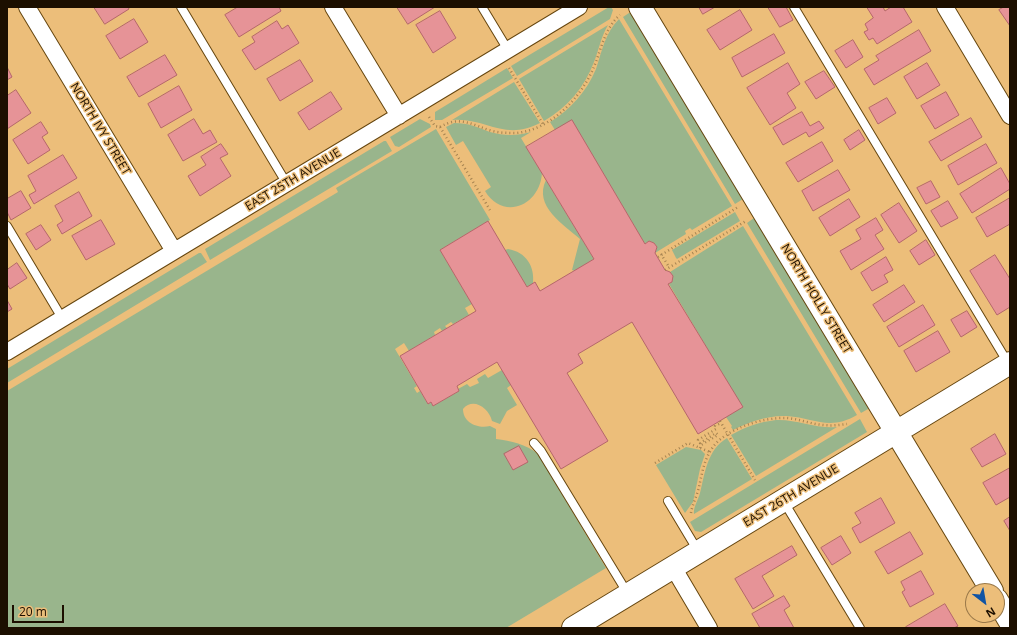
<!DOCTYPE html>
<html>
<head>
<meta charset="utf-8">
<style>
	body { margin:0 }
	#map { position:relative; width:1017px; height:635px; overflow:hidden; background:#ecbe7a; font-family:"Open Sans",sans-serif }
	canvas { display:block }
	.frame { position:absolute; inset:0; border:8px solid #1c0f00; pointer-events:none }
	.north { position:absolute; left:965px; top:583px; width:40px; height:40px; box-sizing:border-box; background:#ecbe7a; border:1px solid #997849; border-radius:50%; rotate:149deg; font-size:11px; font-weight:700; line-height:16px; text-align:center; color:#1c0f00 }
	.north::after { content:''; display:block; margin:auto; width:14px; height:18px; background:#1154a4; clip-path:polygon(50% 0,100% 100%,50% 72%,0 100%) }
	.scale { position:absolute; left:12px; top:605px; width:52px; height:18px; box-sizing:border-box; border:2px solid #1c0f00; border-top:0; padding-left:5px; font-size:12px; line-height:14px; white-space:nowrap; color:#1c0f00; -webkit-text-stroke:3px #ecbe7a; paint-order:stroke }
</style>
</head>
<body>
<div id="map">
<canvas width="1017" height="635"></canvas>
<div class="frame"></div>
<div class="north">N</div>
<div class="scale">20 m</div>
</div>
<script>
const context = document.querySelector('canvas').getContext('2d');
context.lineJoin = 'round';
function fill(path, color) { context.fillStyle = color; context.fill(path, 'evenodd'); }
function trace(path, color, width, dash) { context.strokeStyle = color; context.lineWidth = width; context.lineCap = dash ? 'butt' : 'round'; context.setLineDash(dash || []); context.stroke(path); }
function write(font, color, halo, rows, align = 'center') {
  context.font = font + ' "Open Sans",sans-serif'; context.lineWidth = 3; context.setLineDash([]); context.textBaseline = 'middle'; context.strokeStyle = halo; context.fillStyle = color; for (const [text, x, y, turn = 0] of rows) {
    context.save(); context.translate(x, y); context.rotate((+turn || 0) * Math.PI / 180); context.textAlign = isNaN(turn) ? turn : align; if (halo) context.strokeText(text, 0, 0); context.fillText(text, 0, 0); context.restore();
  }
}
const green = new Path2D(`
	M 609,7 L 611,7 L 613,10 L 610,19 L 517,76 L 511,66 Z
	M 629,13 L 631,13 L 743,199 L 735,204 L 623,17 Z
	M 619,19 L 732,206 L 692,230 L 690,228 L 685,231 L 686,234 L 655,253 L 657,247 L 654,243 L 649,241 L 645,244 L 572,121 L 555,130 L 550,122 C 570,110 587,91 596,69 C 602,51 605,33 619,19 Z
	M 608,25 C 601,37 599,49 594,62 C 584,88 568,107 544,121 L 519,79 Z
	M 507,68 L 513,78 L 442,120 L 435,120 L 435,112 Z
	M 514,82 L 540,123 C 504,142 486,117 452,120 Z
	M 420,119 L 430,124 L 431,127 L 399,147 L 395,146 L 390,137 Z
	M 454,123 C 469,123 477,127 490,132 C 504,136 517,136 531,132 L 521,138 L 542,173 C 540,206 503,221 485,191 L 491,187 L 463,141 L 456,145 L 446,127 Z
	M 436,129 L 490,220 L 440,250 L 472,304 L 465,308 L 469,315 L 453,324 L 451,322 L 445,326 L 447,328 L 442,331 L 440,328 L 434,332 L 435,335 L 409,351 L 404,343 L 395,349 L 417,386 L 414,388 L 417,393 L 420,391 L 428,404 L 431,402 L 433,406 L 459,391 L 458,389 L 467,384 L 470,387 L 479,383 L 477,379 L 485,374 L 488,378 L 502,370 L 511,385 L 507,388 L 517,405 L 507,411 L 500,424 L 492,421 C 489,408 473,397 463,409 C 463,423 478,429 490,426 L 496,429 L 496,439 C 511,441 526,444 538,454 L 606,568 L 506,628 L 7,628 L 7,391 L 338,192 L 336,188 Z
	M 384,141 L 386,141 L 392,151 L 210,260 L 205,249 Z
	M 546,180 L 594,259 L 575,271 L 572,270 L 580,239 C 564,225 533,206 546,180 Z
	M 735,212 L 740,221 L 677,259 L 676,258 L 672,250 Z
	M 754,218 L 868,407 L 868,409 L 861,413 L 747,223 Z
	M 743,226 L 857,415 C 830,431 814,418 787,416 C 768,415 749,422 733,430 L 731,427 L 732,426 L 726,417 L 742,407 L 669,284 L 672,282 L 673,276 L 670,272 Z
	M 508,249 C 526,252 535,266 533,284 L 527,287 L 505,250 Z
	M 199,253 L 201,253 L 207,262 L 7,383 L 7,369 Z
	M 860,419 L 867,432 L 701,532 L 695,531 L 690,522 Z
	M 776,420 C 797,419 816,429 837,427 L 756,476 L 731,435 C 745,427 759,422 776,420 Z
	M 727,438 L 752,479 L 694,514 C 693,508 698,500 700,493 C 705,473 707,450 727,438 Z
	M 686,447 L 701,450 L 705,454 L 700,469 L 693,502 L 685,513 L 656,465 Z`);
const building = new Path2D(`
	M 94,7 L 128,7 L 129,9 L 105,24 Z
	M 238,7 L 279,7 L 281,11 L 239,37 L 225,15 Z
	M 397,7 L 435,7 L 408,24 Z
	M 699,7 L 715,7 L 703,14 Z
	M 768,7 L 786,7 L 793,20 L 780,27 Z
	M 867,7 L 883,7 L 885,11 L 891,7 L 903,7 L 912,22 L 877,44 L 873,38 L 869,40 L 864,32 L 868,30 L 865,24 L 873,18 Z
	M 1004,7 L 1010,7 L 1010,26 L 999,10 Z
	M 740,10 L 752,30 L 720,50 L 707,30 Z
	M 440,11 L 456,38 L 433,53 L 416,25 Z
	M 134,19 L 148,42 L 120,59 L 106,36 Z
	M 277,21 L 282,29 L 288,25 L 299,43 L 255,70 L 242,50 L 255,42 L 252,37 Z
	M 919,30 L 931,51 L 874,85 L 864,69 L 879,60 L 876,56 Z
	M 774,34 L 785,53 L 742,77 L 732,58 Z
	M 853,40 L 863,57 L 846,68 L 835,51 Z
	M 165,55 L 177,75 L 139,97 L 127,77 Z
	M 300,60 L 313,81 L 280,101 L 267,79 Z
	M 788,63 L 800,84 L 787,93 L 796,108 L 770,125 L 747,88 Z
	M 927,63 L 940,85 L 917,99 L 904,77 Z
	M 7,67 L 12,77 L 7,80 Z
	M 824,71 L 835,87 L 816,99 L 805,82 Z
	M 179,86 L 192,110 L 161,128 L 148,104 Z
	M 16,90 L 31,113 L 7,129 L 7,96 Z
	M 331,92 L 342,109 L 309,130 L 298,113 Z
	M 946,92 L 959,115 L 935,129 L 921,106 Z
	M 887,98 L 896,113 L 878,124 L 869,108 Z
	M 802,112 L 810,126 L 819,121 L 824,128 L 809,137 L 806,132 L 783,145 L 773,128 Z
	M 971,118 L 982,137 L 941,161 L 929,142 Z
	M 194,119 L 203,134 L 210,130 L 217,142 L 183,161 L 168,135 Z
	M 572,120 L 645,244 L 649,241 L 654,243 L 657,247 L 655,253 L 665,270 L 670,272 L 673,276 L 672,282 L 668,284 L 743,407 L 698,434 L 632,322 L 578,354 L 583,363 L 567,373 L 608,441 L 561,469 L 497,362 L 457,386 L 459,391 L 433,406 L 431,402 L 428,404 L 400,356 L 476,311 L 440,250 L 488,221 L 527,287 L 535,282 L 540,291 L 594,259 L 526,147 Z
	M 41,122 L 48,133 L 42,137 L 50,150 L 28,164 L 13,140 Z
	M 859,130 L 865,140 L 850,150 L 844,140 Z
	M 822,142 L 833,161 L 798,182 L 786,163 Z
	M 221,144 L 228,154 L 220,158 L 231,176 L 200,196 L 188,176 L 206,165 L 201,157 Z
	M 986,144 L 997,163 L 958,185 L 948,166 Z
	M 63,155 L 77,178 L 34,204 L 29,195 L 36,191 L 28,176 Z
	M 1001,168 L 1010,184 L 1010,189 L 972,213 L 960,194 Z
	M 838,170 L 850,190 L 813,211 L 802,191 Z
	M 931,181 L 940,197 L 926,204 L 917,188 Z
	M 21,191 L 31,208 L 11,220 L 7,212 L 7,199 Z
	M 79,192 L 92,216 L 62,234 L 57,225 L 63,221 L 55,206 Z
	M 1010,198 L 1010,224 L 987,237 L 976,218 Z
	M 849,199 L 860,217 L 830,236 L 819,218 Z
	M 948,201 L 958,218 L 941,227 L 931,211 Z
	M 899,203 L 917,231 L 899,243 L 881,215 Z
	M 876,218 L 883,230 L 875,235 L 884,249 L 851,270 L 840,251 L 861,239 L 856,230 Z
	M 101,220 L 115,244 L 86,260 L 72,236 Z
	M 41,225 L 51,240 L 36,250 L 26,234 Z
	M 926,240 L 935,255 L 919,265 L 910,251 Z
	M 995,255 L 1010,279 L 1010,307 L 997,315 L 970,271 Z
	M 886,257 L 893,270 L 884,275 L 888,282 L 872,291 L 861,273 Z
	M 17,263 L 27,278 L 10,289 L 7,284 L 7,270 Z
	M 904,285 L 915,302 L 884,322 L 873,305 Z
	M 7,300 L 12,309 L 7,312 Z
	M 923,305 L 935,325 L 899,347 L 887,327 Z
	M 967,311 L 977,327 L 961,337 L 951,320 Z
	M 938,331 L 950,352 L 916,372 L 904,351 Z
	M 995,434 L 1006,454 L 982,467 L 971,449 Z
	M 519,446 L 528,462 L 513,470 L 504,454 Z
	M 1010,468 L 1010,497 L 996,505 L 983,483 Z
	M 881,498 L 895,523 L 860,543 L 852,528 L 861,523 L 855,513 Z
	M 1010,517 L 1010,531 L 1004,521 Z
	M 910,532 L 923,554 L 888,574 L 875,552 Z
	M 841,536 L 851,553 L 832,565 L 821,548 Z
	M 792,546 L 797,555 L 762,576 L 774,596 L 753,609 L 735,579 Z
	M 921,571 L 934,594 L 910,607 L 902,592 L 905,590 L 901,582 Z
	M 784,596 L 790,606 L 784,610 L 794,628 L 760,628 L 752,614 Z
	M 945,604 L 958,626 L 954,628 L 907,628 L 906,627 Z`);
const path = new Path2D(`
	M 509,68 L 543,124
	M 429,117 L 435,126 L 440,127 L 490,210
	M 440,127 C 460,115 472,125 492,131 C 500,133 508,133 516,133 C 550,130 580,99 593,69 C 601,51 604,29 620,15
	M 661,254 L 669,267
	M 658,257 L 738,207
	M 665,270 L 746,221
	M 720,421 L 755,480
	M 700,448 L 701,445 L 718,435 L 716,433 L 700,443 L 698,440 L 716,429 L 715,426 L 721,423
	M 655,463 L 688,443 L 710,452
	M 691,513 C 692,505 697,496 699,487 C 702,474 704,459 713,447 C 727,428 764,417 787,418 C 799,419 811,424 823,425 C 831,426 839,425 847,424`);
const lane = new Path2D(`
	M 181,7 L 287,184
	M 482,7 L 508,50
	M 794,7 L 1008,363
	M 7,226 L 62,318
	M 534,443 L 541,451 L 628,594
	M 668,501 L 698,551
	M 784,502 L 860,628`);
const street = new Path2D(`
	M 27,7 L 174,251
	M 333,7 L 399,116
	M 945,7 L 1010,116
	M 7,352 L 579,7
	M 673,567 L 709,628`);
const secondary = new Path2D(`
	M 640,7 L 992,591
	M 997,600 L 1010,622
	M 573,628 L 1010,363`);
const streetNames = [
	["NORTH IVY STREET",100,129,59],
	["EAST 25TH AVENUE",293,180,-31],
	["NORTH HOLLY STREET",816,299,59],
	["EAST 26TH AVENUE",791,496,-31]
];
fill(green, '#99b58c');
fill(building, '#e69397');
trace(building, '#b4666b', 1);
trace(lane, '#66460f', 10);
trace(street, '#66460f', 18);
trace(secondary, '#66460f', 24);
trace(path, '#a58351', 2.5, [1, 3]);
trace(lane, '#fff', 8);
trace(street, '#fff', 16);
trace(secondary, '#fff', 22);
write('12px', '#1c0f00', '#ecbe7a', streetNames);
</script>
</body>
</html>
